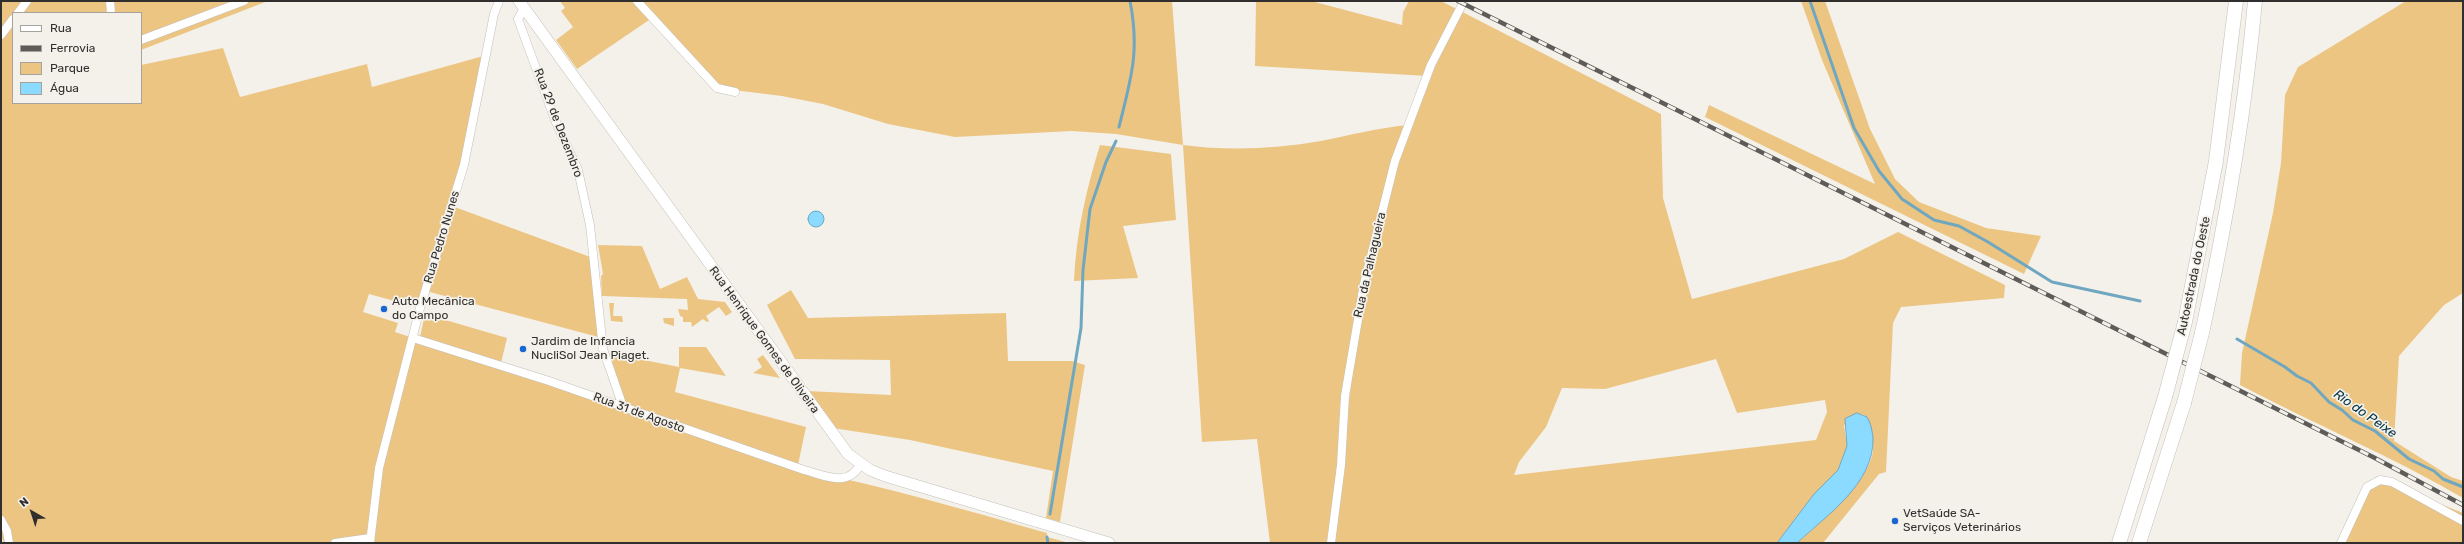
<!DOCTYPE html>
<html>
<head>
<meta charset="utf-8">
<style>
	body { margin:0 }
	#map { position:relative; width:2464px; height:544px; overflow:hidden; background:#f4f1eb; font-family:Rubik,sans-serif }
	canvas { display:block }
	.frame { position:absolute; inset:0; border:2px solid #302f2d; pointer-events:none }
	.legend { position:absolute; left:12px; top:12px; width:130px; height:92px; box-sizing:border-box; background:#f4f1eb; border:1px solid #a6a39f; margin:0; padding:5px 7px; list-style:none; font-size:12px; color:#302f2d }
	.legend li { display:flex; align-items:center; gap:8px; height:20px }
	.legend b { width:20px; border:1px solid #a6a39f }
	.north { position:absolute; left:12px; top:492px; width:40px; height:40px; -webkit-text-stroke:3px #f4f1eb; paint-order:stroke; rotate:321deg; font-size:11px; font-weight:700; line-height:16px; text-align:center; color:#302f2d }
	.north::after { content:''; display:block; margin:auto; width:14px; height:18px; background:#302f2d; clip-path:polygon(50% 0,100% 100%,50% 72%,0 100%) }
</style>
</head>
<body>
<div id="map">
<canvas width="2464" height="544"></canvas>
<div class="frame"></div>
<ul class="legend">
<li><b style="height:5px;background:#fff"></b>Rua</li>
<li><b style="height:5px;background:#5e5c59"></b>Ferrovia</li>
<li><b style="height:11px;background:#ecc582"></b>Parque</li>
<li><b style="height:11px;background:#8bdaff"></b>Água</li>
</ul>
<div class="north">N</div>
</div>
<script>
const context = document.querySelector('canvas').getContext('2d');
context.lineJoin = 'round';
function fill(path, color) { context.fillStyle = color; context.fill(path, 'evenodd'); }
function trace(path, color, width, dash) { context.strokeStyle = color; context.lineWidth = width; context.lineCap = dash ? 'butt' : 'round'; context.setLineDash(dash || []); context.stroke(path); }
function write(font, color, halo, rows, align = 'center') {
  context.font = font + ' Rubik,sans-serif'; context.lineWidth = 3.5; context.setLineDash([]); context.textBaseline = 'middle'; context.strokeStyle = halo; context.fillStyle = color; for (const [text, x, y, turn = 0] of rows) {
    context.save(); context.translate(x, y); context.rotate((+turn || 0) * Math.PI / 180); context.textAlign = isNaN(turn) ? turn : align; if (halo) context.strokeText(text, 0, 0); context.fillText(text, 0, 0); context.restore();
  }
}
const green = new Path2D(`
	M 1,1 L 268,1 L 141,50 L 141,13 L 13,13 L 13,103 L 141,103 L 141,65 L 223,48 L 240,97 L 367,64 L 372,87 L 487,55 L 452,206 L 593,258 L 602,338 L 426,291 L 420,308 L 369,294 L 363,312 L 398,323 L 395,332 L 620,407 L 604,352 L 679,367 L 679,347 L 706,347 L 726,376 L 680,368 L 675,392 L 806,427 L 798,465 L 804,470 C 886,487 966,510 1047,533 L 1047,537 L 1069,543 L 4,543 L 1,536 Z
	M 560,1 L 1172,1 L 1183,145 C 1229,151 1275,149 1321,141 C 1350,135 1378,128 1408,125 L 1427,76 L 1255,66 L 1256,1 L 1311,1 L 1402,25 L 1403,12 L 1409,1 L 1441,1 L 1661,114 L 1663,198 L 1692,299 L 1844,259 L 1898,232 L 2005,285 L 2004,298 L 1901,307 L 1893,323 L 1886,472 L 1879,474 L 1823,543 L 1797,543 C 1820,523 1869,482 1873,451 C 1874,440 1869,427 1867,417 L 1862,414 L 1844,425 L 1847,446 L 1838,470 L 1814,494 L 1777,543 L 1270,543 L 1257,439 L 1202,442 L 1183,145 L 1116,134 L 1072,131 L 955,137 L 888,124 L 823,104 L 782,96 L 717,88 L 652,18 L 577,69 L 556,40 L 573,27 L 561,11 L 565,8 ZM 1362,298 L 1342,456 L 1341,455 ZM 1716,359 L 1737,413 L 1825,400 L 1827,412 L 1816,440 L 1514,475 L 1519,462 L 1546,427 L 1562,388 L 1605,389 Z
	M 1801,1 L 1825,1 L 1870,129 L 1895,179 L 1919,202 L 1986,228 L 2041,236 L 2024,274 L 1705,117 L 1709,105 L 1875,184 L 1822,60 Z
	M 2406,1 L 2463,1 L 2463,293 L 2444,305 L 2399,356 L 2394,441 L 2451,477 L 2463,481 L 2463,498 C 2391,456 2314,424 2240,385 L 2242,353 L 2273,213 L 2281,163 L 2285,95 L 2298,67 Z
	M 1100,145 L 1171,154 L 1176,220 L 1123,226 L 1138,278 L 1074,281 C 1076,234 1086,190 1100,145 Z
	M 598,245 L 642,246 L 660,289 L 687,277 L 698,299 L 725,302 L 732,312 L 726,316 L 719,307 L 706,316 L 709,321 L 707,322 L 703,319 L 692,327 L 691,322 L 683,322 L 683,317 L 680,316 L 678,309 L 688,310 L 687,299 L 602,296 L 601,276 L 603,274 Z
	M 791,290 L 808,318 L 1006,313 L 1008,361 L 1072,361 L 1085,365 L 1060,522 L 1046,518 L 1053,471 L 910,440 L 833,428 L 807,391 L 891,395 L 890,360 L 795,359 L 767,305 Z
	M 609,303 L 614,303 L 613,316 L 622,316 L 623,322 L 611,321 Z
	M 425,314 L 507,338 L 501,363 L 420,337 Z
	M 663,318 L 674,318 L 674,326 L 664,323 Z
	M 763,355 L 780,378 L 753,373 L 762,367 L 757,359 Z
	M 2380,480 L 2463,513 L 2463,543 L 2341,543 L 2362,498 Z`);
const water = new Path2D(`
	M808 219a8 8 0 1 1 16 0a8 8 0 1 1-16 0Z
	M 1857,413 L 1867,417 C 1871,423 1872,431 1873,437 C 1875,483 1827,515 1797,543 L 1777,543 L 1814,494 L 1838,470 L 1847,446 L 1845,419 Z`);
const stream = new Path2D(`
	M 1810,1 L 1854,128 L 1879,171 L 1902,199 L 1934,220 L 1959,226 L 1988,242 L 2052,282 L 2140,301
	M 1119,127 C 1131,78 1140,52 1130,1
	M 2237,339 L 2285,367 L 2297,376 L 2311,383 L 2329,402 L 2342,410 L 2353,420 L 2375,431 L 2409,459 L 2434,471 L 2443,479 L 2463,487
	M 1050,514 L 1081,328 L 1083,270 L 1090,209 L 1106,162 L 1116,141
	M 1047,537 L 1048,543`);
const street = new Path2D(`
	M 110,1 L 111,13
	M 637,1 L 717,88 L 735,92
	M 524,8 L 518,19 L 555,120 L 578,170 L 590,225 L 603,349 L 621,401 L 621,407
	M 18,13 L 27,1
	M 1,35 L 13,19
	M 141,40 L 244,1
	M 413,338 L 549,381 L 804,470 C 827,476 847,488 861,464
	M 1,520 L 7,531 L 9,543
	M 335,543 L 370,538
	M 370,543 L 379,468 L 420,308 L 464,165 L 494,14 L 499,1
	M 1331,543 L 1341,465 L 1345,396 L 1364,284 L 1395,161 L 1431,65 L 1464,1
	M 2341,543 L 2367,487 L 2380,480 L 2392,482 L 2463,521`);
const secondary = new Path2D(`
	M 519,1 L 848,454 L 870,470 L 885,476 L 1109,543`);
const highway = new Path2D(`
	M 2185,322 L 2216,161 L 2236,1
	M 2202,333 C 2226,223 2245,113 2255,1
	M 2119,543 L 2165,397
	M 2139,543 L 2184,403`);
const rail = new Path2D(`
	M 1458,1 L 2373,457 L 2463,505`);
const highwayBridge = new Path2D(`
	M 2165,397 L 2185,322
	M 2184,403 L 2202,333`);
const markers = [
	[384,309,4,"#1b67d2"],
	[523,349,4,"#1b67d2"],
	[1895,521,4,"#1b67d2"]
];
const streetNames = [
	["Rua 29 de Dezembro",558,123,69],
	["Rua Pedro Nunes",442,237,-73],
	["Rua da Palhagueira",1370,265,-77],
	["Autoestrada do Oeste",2194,276,-78],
	["Rua Henrique Gomes de Oliveira",764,340,54],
	["Rua 31 de Agosto",639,413,20]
];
const poiNames = [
	["Auto Mecânica",392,302],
	["do Campo",392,316],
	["Jardim de Infancia",531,342],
	["NucliSol Jean Piaget.",531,356],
	["VetSaúde SA-",1903,514],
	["Serviços Veterinários",1903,528]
];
const waterNames = [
	["Rio do Peixe",2365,414,35]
];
fill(green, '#ecc582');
fill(water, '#8bdaff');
trace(water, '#70a7c0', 1);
trace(stream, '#70a7c0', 3);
trace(street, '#c3c0ba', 9);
trace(secondary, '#c3c0ba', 12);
trace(highway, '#c3c0ba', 15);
trace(street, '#fff', 8);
trace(secondary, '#fff', 11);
trace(highway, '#fff', 14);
trace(rail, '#5e5c59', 4.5);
trace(rail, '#f4f1eb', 3, [9]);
trace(highwayBridge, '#c3c0ba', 15, []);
trace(highwayBridge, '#fff', 14);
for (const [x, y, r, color] of markers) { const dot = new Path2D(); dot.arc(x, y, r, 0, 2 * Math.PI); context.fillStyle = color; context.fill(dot); trace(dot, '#f4f1eb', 1.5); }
write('12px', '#302f2d', '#f4f1eb', streetNames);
write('12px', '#302f2d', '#f4f1eb', poiNames, 'left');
write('italic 13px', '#013345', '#f4f1eb', waterNames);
</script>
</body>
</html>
